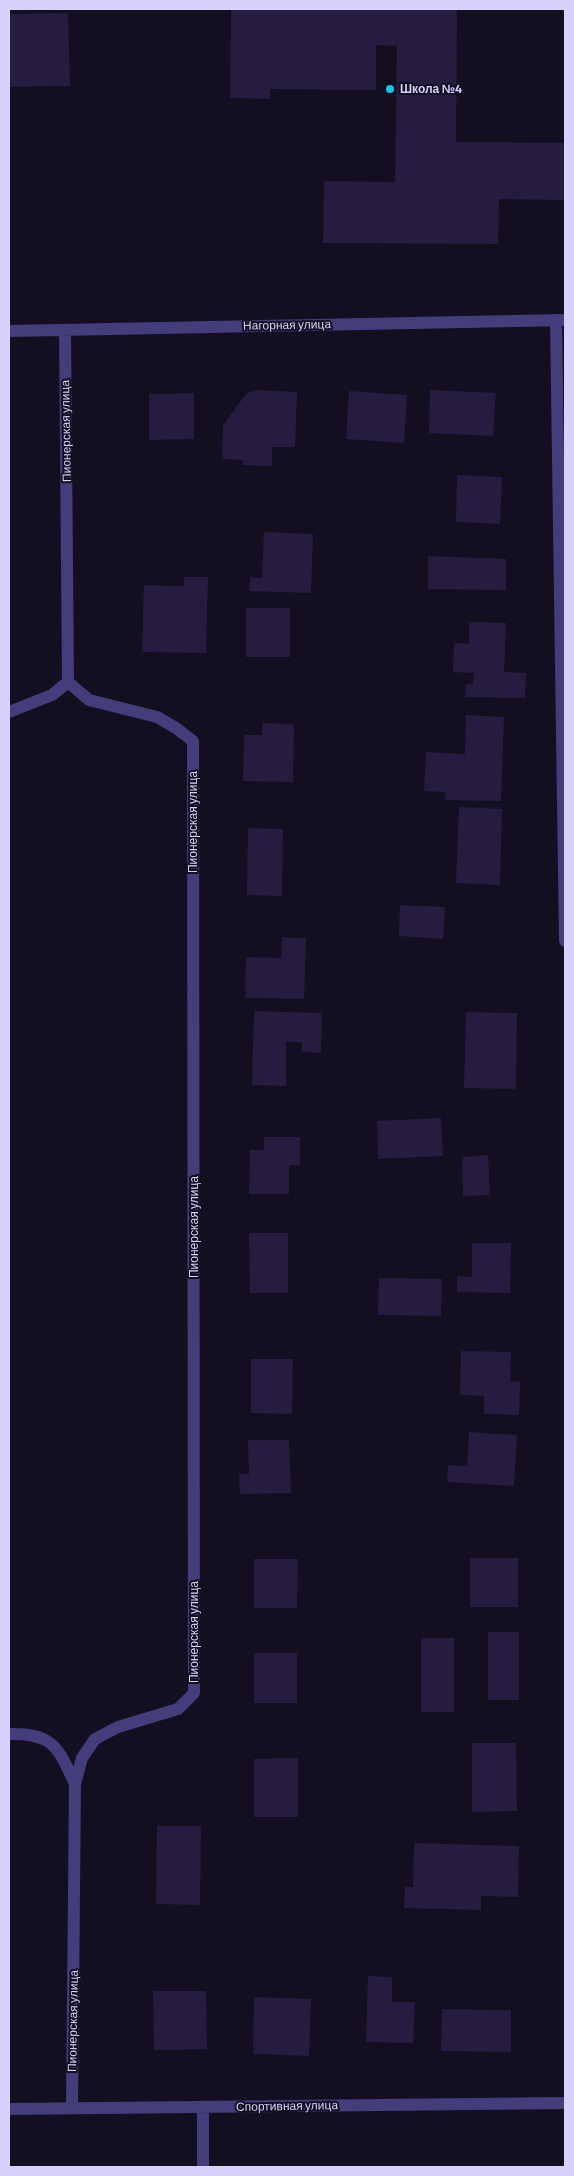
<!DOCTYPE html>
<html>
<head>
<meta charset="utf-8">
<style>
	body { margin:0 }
	#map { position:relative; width:574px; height:2176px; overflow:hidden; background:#130f21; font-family:Barlow,sans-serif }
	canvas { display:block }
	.frame { position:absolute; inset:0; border:10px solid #d8d1fc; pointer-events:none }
</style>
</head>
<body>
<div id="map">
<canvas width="574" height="2176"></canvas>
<div class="frame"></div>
</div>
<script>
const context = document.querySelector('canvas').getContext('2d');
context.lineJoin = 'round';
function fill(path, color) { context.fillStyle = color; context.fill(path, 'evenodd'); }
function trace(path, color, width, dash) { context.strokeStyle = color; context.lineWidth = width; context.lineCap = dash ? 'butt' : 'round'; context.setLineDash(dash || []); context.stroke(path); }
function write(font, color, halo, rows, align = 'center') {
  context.font = font + ' Barlow,sans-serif'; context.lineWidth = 4; context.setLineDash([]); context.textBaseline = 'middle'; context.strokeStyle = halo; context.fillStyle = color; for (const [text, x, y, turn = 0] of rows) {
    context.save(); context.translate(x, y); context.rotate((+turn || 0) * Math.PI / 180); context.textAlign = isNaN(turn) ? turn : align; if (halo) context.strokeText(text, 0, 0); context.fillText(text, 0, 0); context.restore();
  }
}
const building = new Path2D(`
	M 231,9 L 457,9 L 456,142 L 565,143 L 565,200 L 499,199 L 498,244 L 323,243 L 324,181 L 395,182 L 397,46 L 376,45 L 376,90 L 270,89 L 270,99 L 230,98 Z
	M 68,13 L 70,86 L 9,87 L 9,14 Z
	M 255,390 L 297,392 L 295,447 L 272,447 L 272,466 L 243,465 L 243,460 L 222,459 L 223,425 L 246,394 Z
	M 430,390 L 496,393 L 493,436 L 429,433 Z
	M 349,391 L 407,395 L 404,443 L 346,439 Z
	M 194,393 L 194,439 L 149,440 L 149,394 Z
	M 457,475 L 502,477 L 500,524 L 456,522 Z
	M 264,532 L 313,534 L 311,593 L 250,591 L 250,577 L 262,578 Z
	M 428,556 L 506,559 L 506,590 L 428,589 Z
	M 184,577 L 208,577 L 206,653 L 142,652 L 144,585 L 184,586 Z
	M 246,608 L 290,608 L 290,657 L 246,657 Z
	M 469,622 L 506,623 L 504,672 L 526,673 L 525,698 L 465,697 L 466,684 L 473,684 L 474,673 L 453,672 L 454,643 L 469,644 Z
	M 466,715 L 504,717 L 501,801 L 445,800 L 446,792 L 424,791 L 426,752 L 465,754 Z
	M 262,723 L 294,724 L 293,782 L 243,781 L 244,735 L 262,735 Z
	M 459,807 L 502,809 L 500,885 L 456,883 Z
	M 248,828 L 283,829 L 282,896 L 247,895 Z
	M 400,905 L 445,907 L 443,939 L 399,936 Z
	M 282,937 L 306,938 L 304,999 L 245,998 L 246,957 L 281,958 Z
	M 254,1011 L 322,1013 L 321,1053 L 302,1052 L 302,1042 L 286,1042 L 286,1086 L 252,1085 Z
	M 466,1012 L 517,1013 L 516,1089 L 464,1088 Z
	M 441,1118 L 443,1156 L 378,1159 L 377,1121 Z
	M 264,1137 L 300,1137 L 300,1165 L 289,1165 L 289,1194 L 249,1194 L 250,1150 L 264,1150 Z
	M 488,1155 L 490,1195 L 463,1196 L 462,1157 Z
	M 249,1233 L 288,1233 L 288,1293 L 250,1293 Z
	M 472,1243 L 511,1243 L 510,1293 L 457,1292 L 457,1276 L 472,1277 Z
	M 379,1278 L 442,1279 L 441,1316 L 378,1315 Z
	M 461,1351 L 511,1352 L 510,1381 L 520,1382 L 519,1415 L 484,1414 L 484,1396 L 460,1395 Z
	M 251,1359 L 293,1359 L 292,1414 L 251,1413 Z
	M 469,1432 L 517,1435 L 514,1486 L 447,1482 L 448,1465 L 467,1466 Z
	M 248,1440 L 289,1440 L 291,1493 L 240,1494 L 239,1474 L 249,1474 Z
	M 470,1558 L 518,1558 L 518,1607 L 470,1607 Z
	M 254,1559 L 298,1559 L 297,1608 L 254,1608 Z
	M 488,1632 L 519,1632 L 519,1700 L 488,1700 Z
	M 421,1638 L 454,1638 L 454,1712 L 421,1712 Z
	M 254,1653 L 297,1653 L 297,1703 L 254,1703 Z
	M 472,1743 L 516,1743 L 517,1811 L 472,1812 Z
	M 298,1758 L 298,1817 L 254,1817 L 254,1759 Z
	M 157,1826 L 201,1826 L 200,1905 L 156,1904 Z
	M 414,1843 L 519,1846 L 518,1897 L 481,1896 L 481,1910 L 404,1908 L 405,1887 L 413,1887 Z
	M 368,1976 L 392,1977 L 392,2002 L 415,2002 L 413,2043 L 366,2042 Z
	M 153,1991 L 206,1991 L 207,2049 L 154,2050 Z
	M 254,1997 L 311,1999 L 309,2056 L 253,2054 Z
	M 442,2009 L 511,2010 L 511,2052 L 441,2051 Z`);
const minor = new Path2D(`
	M 556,320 L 565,941
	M 9,331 L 565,320
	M 68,682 L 89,700 L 157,717 L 176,728 L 193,741 L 194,1693 L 178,1709 L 118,1727 L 95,1739 L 82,1758 L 75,1784
	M 9,712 L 52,695 L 68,682 L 65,330
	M 9,1734 C 53,1733 58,1747 75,1784 L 72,2108
	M 203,2107 L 203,2167
	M 9,2109 L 565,2103`);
const markers = [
	[390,89,5,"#10c8ea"]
];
const poiNames = [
	["Школа №4",400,89]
];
const streetNames = [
	["Нагорная улица",287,325,-1],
	["Пионерская улица",66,431,-91],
	["Пионерская улица",193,822,-90],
	["Пионерская улица",194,1227,-90],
	["Пионерская улица",194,1632,-90],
	["Пионерская улица",73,2021,-89],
	["Спортивная улица",287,2106,-1]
];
fill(building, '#251c40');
trace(minor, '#433d7c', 12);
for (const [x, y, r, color] of markers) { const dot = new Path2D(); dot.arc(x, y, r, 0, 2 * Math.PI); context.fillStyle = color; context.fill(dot); trace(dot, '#130f21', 2); }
write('bold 12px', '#d8d1fc', '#130f21', poiNames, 'left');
write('12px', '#d8d1fc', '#130f21', streetNames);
</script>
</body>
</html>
